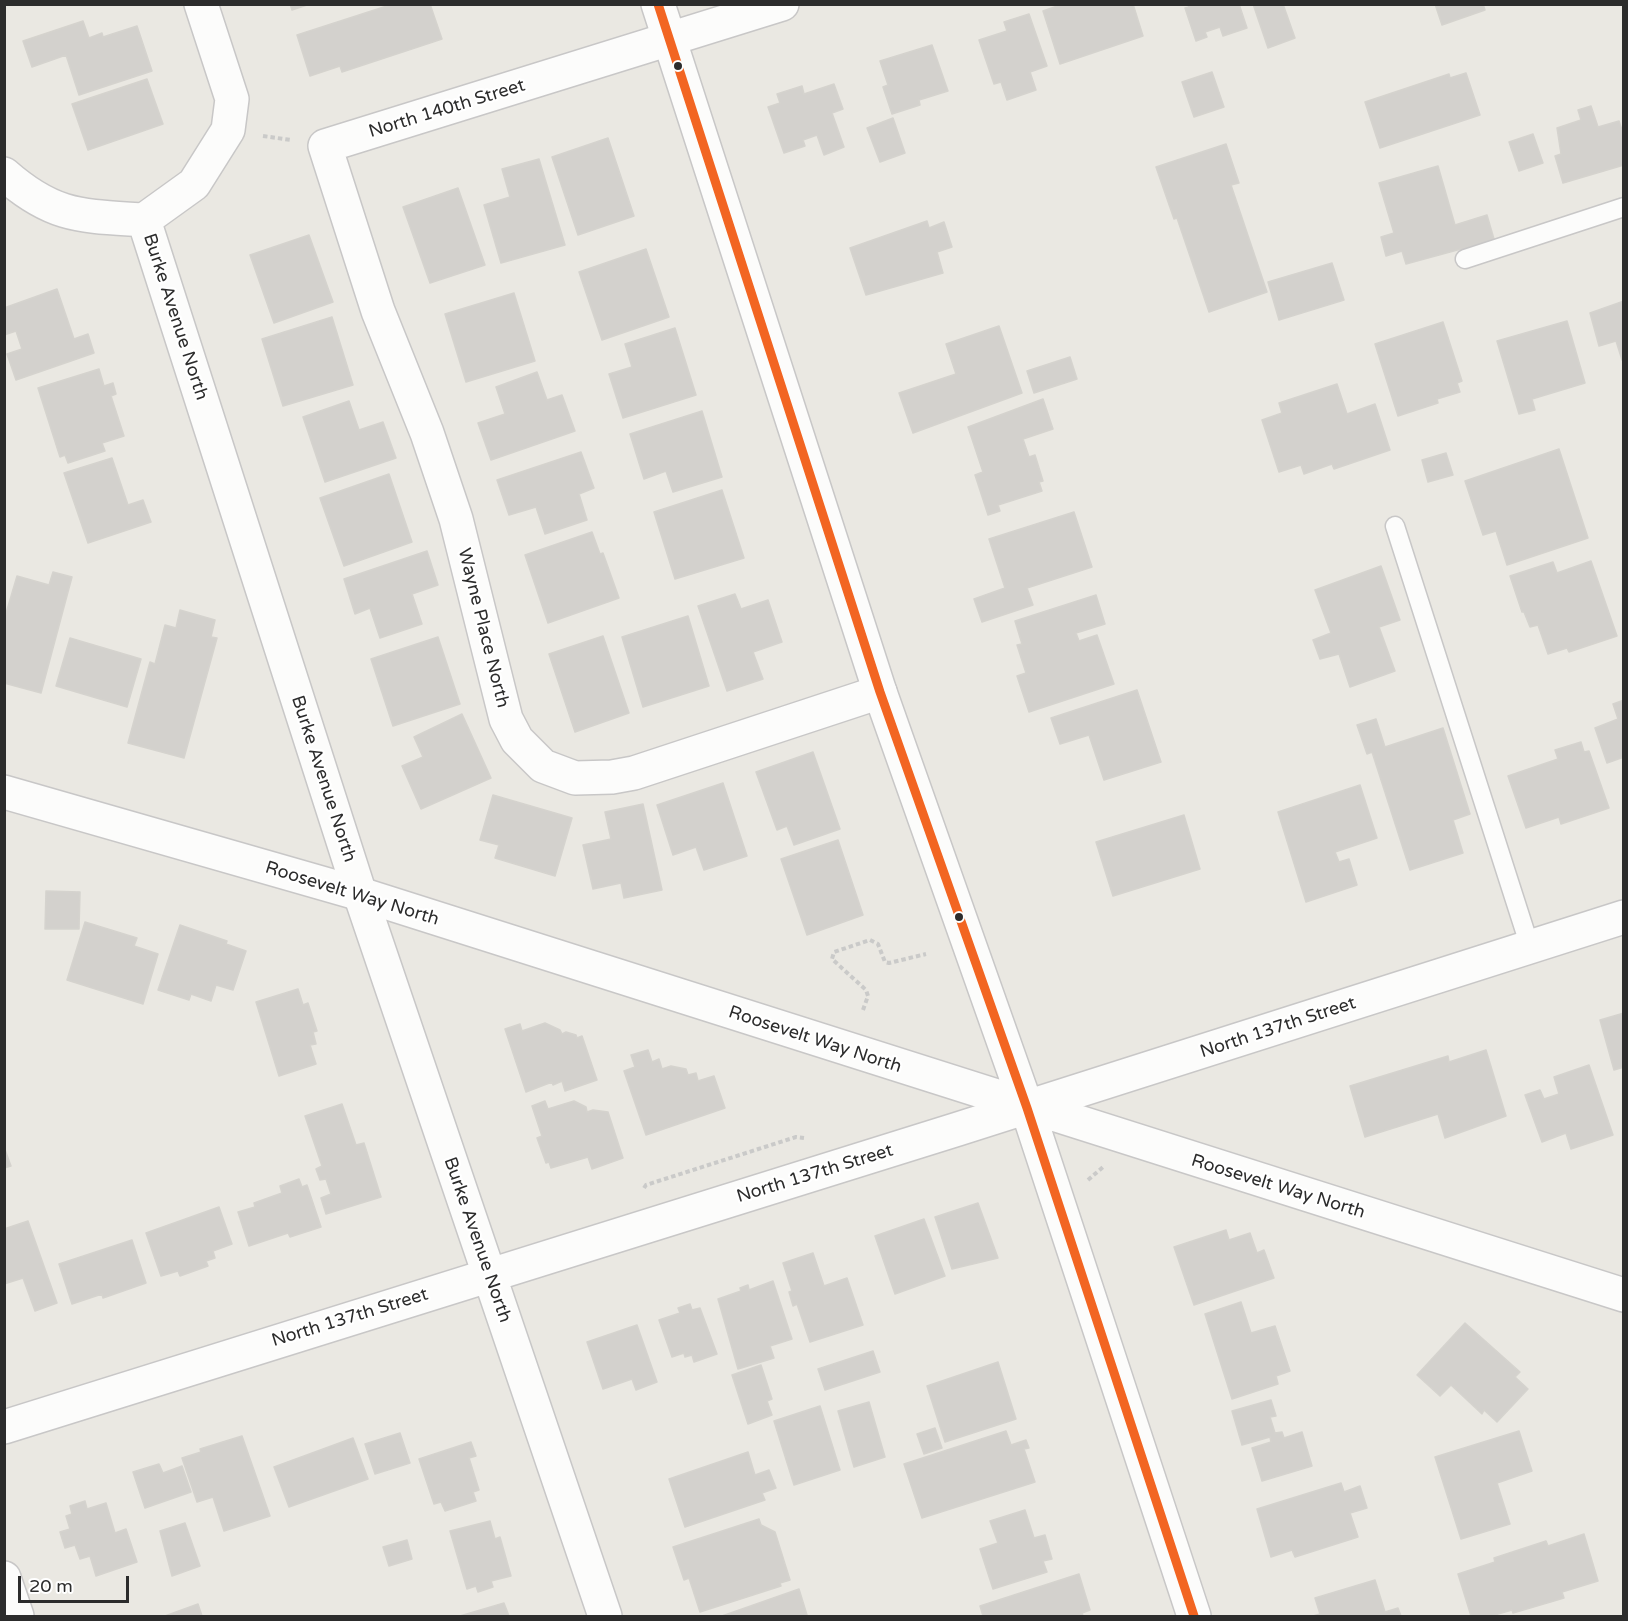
<!DOCTYPE html>
<html>
<head>
<meta charset="utf-8">
<style>
	body { margin:0 }
	#map { position:relative; width:1628px; height:1621px; overflow:hidden; background:#eae8e2; font-family:"Varela Round",sans-serif }
	canvas { display:block }
	.frame { position:absolute; inset:0; border:6px solid #2c2c2c; pointer-events:none }
	.scale { position:absolute; left:18px; top:1576px; width:111px; height:27px; box-sizing:border-box; border:3px solid #2c2c2c; border-top:0; padding-left:8px; font-size:18px; line-height:21px; white-space:nowrap; color:#2c2c2c; -webkit-text-stroke:4px #fff; paint-order:stroke }
</style>
</head>
<body>
<div id="map">
<canvas width="1628" height="1621"></canvas>
<div class="frame"></div>
<div class="scale">20 m</div>
</div>
<script>
const context = document.querySelector('canvas').getContext('2d');
context.lineJoin = 'round';
function fill(path, color) { context.fillStyle = color; context.fill(path, 'evenodd'); }
function trace(path, color, width, dash) { context.strokeStyle = color; context.lineWidth = width; context.lineCap = dash ? 'butt' : 'round'; context.setLineDash(dash || []); context.stroke(path); }
function write(font, color, halo, rows, align = 'center') {
  context.font = font + ' "Varela Round",sans-serif'; context.lineWidth = 4.5; context.setLineDash([]); context.textBaseline = 'middle'; context.strokeStyle = halo; context.fillStyle = color; for (const [text, x, y, turn = 0] of rows) {
    context.save(); context.translate(x, y); context.rotate((+turn || 0) * Math.PI / 180); context.textAlign = isNaN(turn) ? turn : align; if (halo) context.strokeText(text, 0, 0); context.fillText(text, 0, 0); context.restore();
  }
}
const building = new Path2D(`
	M 290,4 L 310,4 L 292,10 Z
	M 393,4 L 430,4 L 442,39 L 342,72 L 340,66 L 310,76 L 297,35 Z
	M 1063,4 L 1133,4 L 1143,36 L 1060,64 L 1043,11 Z
	M 1188,4 L 1239,4 L 1247,28 L 1223,36 L 1220,27 L 1205,32 L 1207,37 L 1196,41 L 1185,8 L 1189,7 Z
	M 1253,4 L 1283,4 L 1295,38 L 1268,48 Z
	M 1435,4 L 1483,4 L 1485,10 L 1442,25 Z
	M 1029,14 L 1047,66 L 1030,72 L 1036,90 L 1007,100 L 1001,82 L 994,84 L 979,40 L 1007,31 L 1004,22 Z
	M 83,21 L 89,38 L 102,33 L 103,37 L 137,26 L 152,71 L 79,95 L 66,55 L 32,67 L 23,41 Z
	M 932,45 L 948,91 L 919,100 L 920,105 L 892,114 L 883,87 L 888,85 L 880,61 Z
	M 1212,72 L 1224,107 L 1194,117 L 1182,82 Z
	M 1466,73 L 1480,115 L 1380,148 L 1365,102 L 1449,74 L 1450,78 Z
	M 147,79 L 163,124 L 88,150 L 72,104 Z
	M 834,84 L 843,109 L 832,113 L 844,147 L 824,155 L 817,135 L 803,140 L 805,146 L 784,153 L 768,107 L 780,103 L 777,94 L 802,86 L 804,94 Z
	M 1591,106 L 1598,127 L 1619,121 L 1624,136 L 1624,165 L 1563,183 L 1555,156 L 1561,154 L 1557,128 L 1581,120 L 1578,110 Z
	M 893,118 L 905,153 L 880,162 L 867,128 Z
	M 1533,134 L 1543,163 L 1519,171 L 1509,142 Z
	M 608,138 L 634,216 L 578,235 L 552,157 Z
	M 1226,144 L 1239,183 L 1231,185 L 1267,292 L 1209,312 L 1177,218 L 1174,219 L 1156,167 Z
	M 539,159 L 565,245 L 501,263 L 484,205 L 510,197 L 502,169 Z
	M 1438,166 L 1455,225 L 1487,215 L 1496,246 L 1463,255 L 1461,249 L 1406,264 L 1402,251 L 1386,256 L 1381,237 L 1394,233 L 1379,183 Z
	M 458,188 L 485,265 L 430,283 L 403,207 Z
	M 927,221 L 929,228 L 944,222 L 952,247 L 937,252 L 943,273 L 866,295 L 850,248 Z
	M 309,235 L 333,302 L 274,323 L 250,255 Z
	M 646,249 L 669,317 L 602,340 L 579,272 Z
	M 1332,263 L 1344,300 L 1279,320 L 1268,282 Z
	M 57,289 L 74,339 L 88,334 L 94,353 L 16,380 L 7,354 L 22,349 L 16,331 L 4,335 L 4,308 Z
	M 514,293 L 535,361 L 466,382 L 445,314 Z
	M 1624,301 L 1624,360 L 1622,360 L 1616,341 L 1599,346 L 1590,313 Z
	M 332,317 L 353,385 L 283,406 L 262,339 Z
	M 1567,321 L 1585,383 L 1532,399 L 1535,410 L 1519,414 L 1497,341 Z
	M 1443,322 L 1462,381 L 1457,383 L 1460,392 L 1437,399 L 1438,403 L 1398,416 L 1375,344 Z
	M 999,326 L 1022,393 L 913,433 L 899,393 L 956,374 L 946,344 Z
	M 675,328 L 696,395 L 623,418 L 609,374 L 632,367 L 625,344 Z
	M 1070,357 L 1077,379 L 1034,393 L 1027,371 Z
	M 99,369 L 104,386 L 113,383 L 116,394 L 111,396 L 124,436 L 102,443 L 105,451 L 68,463 L 65,455 L 60,457 L 38,388 Z
	M 537,372 L 547,400 L 562,395 L 575,431 L 491,460 L 478,423 L 505,414 L 496,387 Z
	M 1337,384 L 1347,414 L 1375,404 L 1390,450 L 1334,469 L 1332,464 L 1304,474 L 1301,465 L 1279,472 L 1262,420 L 1282,413 L 1279,403 Z
	M 1043,399 L 1053,429 L 1023,439 L 1029,457 L 1035,455 L 1043,481 L 1039,482 L 1042,491 L 998,505 L 1000,511 L 988,515 L 975,475 L 983,472 L 968,427 Z
	M 349,401 L 359,430 L 383,422 L 396,458 L 325,482 L 303,417 Z
	M 702,411 L 722,477 L 673,492 L 666,471 L 644,479 L 630,434 Z
	M 1559,449 L 1588,538 L 1507,565 L 1496,531 L 1483,535 L 1465,481 Z
	M 581,452 L 594,488 L 579,494 L 587,520 L 545,534 L 536,507 L 509,515 L 497,480 Z
	M 1446,453 L 1453,475 L 1428,482 L 1422,460 Z
	M 112,458 L 128,505 L 143,500 L 151,522 L 88,543 L 64,473 Z
	M 389,474 L 412,542 L 344,566 L 320,498 Z
	M 722,490 L 744,558 L 675,579 L 654,512 Z
	M 1074,512 L 1092,567 L 1027,588 L 1033,605 L 982,622 L 974,599 L 1005,588 L 989,539 Z
	M 592,532 L 600,554 L 603,553 L 619,598 L 548,623 L 525,555 Z
	M 427,551 L 438,585 L 412,594 L 422,624 L 380,638 L 370,608 L 355,614 L 344,579 Z
	M 1591,561 L 1617,636 L 1569,652 L 1567,648 L 1548,654 L 1538,625 L 1530,627 L 1524,612 L 1522,612 L 1510,576 L 1553,562 L 1557,573 Z
	M 1381,566 L 1400,620 L 1379,627 L 1395,671 L 1350,687 L 1339,654 L 1320,659 L 1313,640 L 1331,633 L 1315,590 Z
	M 53,572 L 72,577 L 41,693 L 4,683 L 4,620 L 17,576 L 49,585 Z
	M 735,594 L 741,609 L 768,600 L 782,642 L 753,652 L 763,679 L 727,691 L 698,606 Z
	M 1096,595 L 1105,624 L 1076,633 L 1079,641 L 1097,635 L 1114,684 L 1029,712 L 1017,676 L 1026,673 L 1017,645 L 1022,644 L 1015,621 Z
	M 180,610 L 215,620 L 211,637 L 217,638 L 184,758 L 128,743 L 150,662 L 155,664 L 165,625 L 176,628 Z
	M 688,616 L 709,686 L 643,707 L 622,637 Z
	M 603,636 L 629,713 L 575,732 L 549,654 Z
	M 438,637 L 460,704 L 393,726 L 371,659 Z
	M 70,638 L 141,659 L 127,707 L 56,686 Z
	M 1137,690 L 1161,762 L 1104,780 L 1089,735 L 1060,744 L 1051,718 Z
	M 1624,700 L 1624,757 L 1607,763 L 1595,728 L 1618,719 L 1613,704 Z
	M 462,714 L 491,778 L 421,809 L 402,766 L 423,757 L 414,737 Z
	M 1376,719 L 1385,747 L 1443,728 L 1470,814 L 1453,820 L 1463,853 L 1410,870 L 1372,752 L 1367,754 L 1357,725 Z
	M 1581,742 L 1584,752 L 1589,751 L 1609,808 L 1561,824 L 1559,817 L 1526,828 L 1508,776 L 1558,759 L 1555,750 Z
	M 813,752 L 840,829 L 794,845 L 787,826 L 777,830 L 756,772 Z
	M 723,783 L 747,856 L 704,870 L 696,847 L 673,855 L 657,805 Z
	M 1360,785 L 1377,838 L 1335,852 L 1339,862 L 1349,859 L 1357,885 L 1306,902 L 1278,812 Z
	M 493,795 L 572,818 L 555,876 L 495,858 L 499,845 L 480,840 Z
	M 643,804 L 662,890 L 624,898 L 621,883 L 593,889 L 583,845 L 611,839 L 605,812 Z
	M 1184,815 L 1200,869 L 1113,896 L 1096,842 Z
	M 838,840 L 863,915 L 807,935 L 781,859 Z
	M 46,891 L 80,892 L 79,929 L 45,929 Z
	M 85,922 L 137,938 L 134,946 L 158,954 L 143,1004 L 67,980 Z
	M 180,925 L 227,941 L 226,944 L 246,951 L 233,990 L 216,985 L 211,1001 L 191,994 L 189,1000 L 158,990 Z
	M 298,989 L 303,1005 L 308,1003 L 317,1031 L 313,1032 L 316,1044 L 310,1045 L 316,1064 L 279,1076 L 256,1002 Z
	M 1624,1013 L 1624,1067 L 1614,1070 L 1600,1020 Z
	M 545,1023 L 560,1030 L 562,1034 L 566,1032 L 576,1035 L 577,1038 L 582,1036 L 597,1080 L 565,1091 L 562,1081 L 553,1085 L 552,1082 L 526,1092 L 505,1029 L 520,1024 L 522,1031 Z
	M 648,1050 L 652,1062 L 659,1059 L 662,1069 L 671,1066 L 686,1069 L 688,1075 L 696,1073 L 698,1081 L 714,1076 L 725,1108 L 646,1135 L 624,1071 L 635,1067 L 631,1055 Z
	M 1486,1050 L 1506,1116 L 1445,1138 L 1438,1114 L 1365,1137 L 1350,1086 L 1448,1056 L 1449,1062 Z
	M 1589,1065 L 1613,1135 L 1571,1149 L 1566,1133 L 1542,1142 L 1525,1095 L 1540,1090 L 1544,1099 L 1559,1094 L 1554,1077 Z
	M 545,1101 L 548,1109 L 574,1101 L 586,1107 L 587,1112 L 593,1110 L 608,1112 L 623,1158 L 592,1169 L 588,1157 L 551,1168 L 549,1162 L 546,1163 L 537,1138 L 542,1136 L 532,1106 Z
	M 342,1104 L 356,1145 L 364,1143 L 381,1197 L 326,1214 L 321,1198 L 331,1194 L 326,1179 L 320,1180 L 316,1169 L 322,1166 L 305,1116 Z
	M 4,1147 L 11,1166 L 4,1168 Z
	M 299,1179 L 302,1187 L 307,1185 L 321,1227 L 290,1237 L 288,1233 L 249,1246 L 238,1212 L 255,1207 L 254,1203 L 282,1193 L 280,1186 Z
	M 978,1203 L 998,1258 L 952,1269 L 935,1217 Z
	M 219,1207 L 232,1244 L 213,1251 L 215,1258 L 206,1261 L 208,1266 L 180,1276 L 178,1271 L 161,1276 L 146,1233 Z
	M 924,1219 L 945,1276 L 895,1294 L 875,1236 Z
	M 28,1221 L 57,1303 L 35,1311 L 23,1278 L 4,1284 L 4,1229 Z
	M 1226,1230 L 1229,1240 L 1250,1233 L 1257,1253 L 1264,1250 L 1274,1278 L 1194,1305 L 1174,1247 Z
	M 132,1240 L 146,1283 L 103,1298 L 102,1294 L 72,1304 L 59,1264 Z
	M 813,1253 L 824,1286 L 847,1278 L 863,1325 L 810,1342 L 797,1304 L 793,1306 L 789,1292 L 792,1291 L 783,1263 Z
	M 773,1281 L 792,1339 L 770,1346 L 774,1358 L 738,1369 L 718,1299 L 741,1291 L 740,1288 L 748,1285 L 749,1290 Z
	M 1241,1302 L 1251,1333 L 1275,1326 L 1290,1371 L 1276,1376 L 1278,1384 L 1232,1399 L 1205,1314 Z
	M 690,1304 L 692,1310 L 700,1308 L 717,1354 L 694,1362 L 692,1355 L 685,1357 L 684,1353 L 672,1357 L 659,1320 L 680,1313 L 678,1308 Z
	M 1465,1323 L 1520,1372 L 1515,1377 L 1528,1389 L 1497,1422 L 1484,1410 L 1482,1414 L 1451,1385 L 1440,1396 L 1417,1375 Z
	M 637,1325 L 657,1382 L 636,1390 L 632,1379 L 603,1389 L 587,1342 Z
	M 873,1351 L 880,1372 L 825,1390 L 818,1369 Z
	M 998,1362 L 1016,1419 L 945,1442 L 927,1386 Z
	M 761,1365 L 772,1399 L 767,1401 L 772,1415 L 748,1424 L 732,1375 Z
	M 1271,1400 L 1276,1416 L 1270,1417 L 1275,1433 L 1282,1432 L 1284,1438 L 1302,1432 L 1312,1466 L 1262,1481 L 1252,1448 L 1271,1442 L 1270,1437 L 1242,1445 L 1232,1411 Z
	M 869,1402 L 885,1457 L 854,1467 L 838,1411 Z
	M 820,1406 L 840,1470 L 794,1485 L 774,1421 Z
	M 935,1428 L 942,1448 L 924,1454 L 917,1434 Z
	M 1006,1431 L 1011,1445 L 1026,1440 L 1029,1448 L 1024,1449 L 1035,1482 L 922,1518 L 904,1464 Z
	M 1519,1431 L 1532,1471 L 1497,1483 L 1510,1524 L 1461,1539 L 1435,1457 Z
	M 400,1433 L 410,1463 L 375,1474 L 365,1444 Z
	M 242,1436 L 270,1516 L 224,1531 L 213,1497 L 197,1502 L 182,1458 L 201,1452 L 200,1449 Z
	M 353,1438 L 368,1479 L 289,1507 L 274,1467 Z
	M 471,1442 L 476,1456 L 469,1458 L 479,1490 L 473,1492 L 476,1501 L 445,1511 L 441,1502 L 434,1504 L 419,1459 Z
	M 748,1452 L 755,1475 L 769,1470 L 776,1488 L 762,1493 L 765,1500 L 685,1527 L 669,1479 Z
	M 159,1464 L 163,1473 L 182,1466 L 191,1492 L 145,1508 L 133,1472 Z
	M 1341,1483 L 1344,1492 L 1360,1486 L 1367,1508 L 1350,1513 L 1358,1537 L 1295,1557 L 1292,1550 L 1271,1557 L 1257,1509 Z
	M 85,1501 L 87,1509 L 106,1503 L 115,1533 L 126,1529 L 137,1562 L 96,1576 L 90,1556 L 80,1559 L 75,1545 L 65,1548 L 60,1532 L 70,1529 L 66,1516 L 72,1514 L 70,1506 Z
	M 1025,1510 L 1034,1538 L 1045,1535 L 1052,1559 L 1043,1561 L 1047,1572 L 993,1589 L 980,1549 L 998,1543 L 990,1521 Z
	M 759,1519 L 761,1525 L 775,1532 L 790,1580 L 780,1583 L 781,1586 L 700,1612 L 689,1578 L 684,1580 L 673,1547 Z
	M 490,1521 L 495,1539 L 500,1537 L 511,1576 L 491,1581 L 493,1587 L 478,1592 L 476,1586 L 467,1589 L 450,1531 Z
	M 185,1523 L 200,1566 L 172,1576 L 160,1531 Z
	M 1584,1534 L 1598,1581 L 1562,1592 L 1564,1598 L 1513,1613 L 1512,1610 L 1491,1616 L 1471,1616 L 1458,1574 L 1495,1562 L 1494,1558 L 1546,1541 L 1548,1546 Z
	M 407,1540 L 412,1559 L 389,1566 L 383,1547 Z
	M 1079,1574 L 1090,1610 L 1082,1613 L 1083,1616 L 983,1616 L 980,1606 Z
	M 1375,1580 L 1385,1612 L 1398,1608 L 1401,1616 L 1313,1616 L 1320,1614 L 1315,1598 Z
	M 799,1589 L 807,1615 L 803,1616 L 722,1616 Z
	M 504,1603 L 509,1616 L 460,1616 Z
	M 198,1604 L 202,1616 L 165,1616 Z`);
const path = new Path2D(`
	M 263,136 L 291,140
	M 863,1010 L 868,996 L 866,990 L 832,959 L 834,952 L 870,940 L 878,944 L 885,962 L 889,963 L 926,954
	M 1088,1180 L 1103,1167
	M 644,1188 L 646,1185 L 796,1137 L 804,1138`);
const service = new Path2D(`
	M 1465,259 L 1624,207
	M 1395,526 L 1530,947`);
const minor = new Path2D(`
	M 782,4 L 325,146 L 378,311 L 427,433 L 456,519 L 506,719 L 517,740 L 543,766 L 575,778 L 612,777 L 634,773 L 880,692
	M 4,174 C 54,218 82,216 144,220 L 360,894 L 605,1616
	M 144,220 L 194,184 L 228,130 L 232,99 L 201,4
	M 4,1427 L 958,1129 L 1624,917
	M 4,1578 L 17,1616`);
const tertiary = new Path2D(`
	M 658,4 L 880,692 L 1027,1108 L 1194,1616
	M 4,792 L 360,894 L 1624,1295`);
const bus1 = new Path2D(`
	M 658,4 L 880,692 L 1027,1108 L 1194,1616`);
const markers = [
	[678,66,5,"#2c2c2c"],
	[959,917,5,"#2c2c2c"]
];
const streetNames = [
	["North 140th Street",447,109,-17],
	["Burke Avenue North",175,317,72],
	["Wayne Place North",483,628,76],
	["Burke Avenue North",323,779,72],
	["Roosevelt Way North",352,894,17],
	["North 137th Street",1278,1028,-18],
	["Roosevelt Way North",815,1040,18],
	["North 137th Street",815,1174,-17],
	["Roosevelt Way North",1278,1187,17],
	["Burke Avenue North",477,1240,71],
	["North 137th Street",350,1318,-17]
];
fill(building, '#d3d1cd');
trace(building, '#d5d3ce', 1.5);
trace(service, '#c8c7c7', 21);
trace(minor, '#c8c7c7', 36);
trace(tertiary, '#c8c7c7', 36);
trace(path, '#cacac9', 4, [4.5, 3]);
trace(service, '#fcfcfb', 18);
trace(minor, '#fcfcfb', 33);
trace(tertiary, '#fcfcfb', 33);
trace(bus1, '#f26522', 9);
for (const [x, y, r, color] of markers) { const dot = new Path2D(); dot.arc(x, y, r, 0, 2 * Math.PI); context.fillStyle = color; context.fill(dot); trace(dot, '#fff', 2); }
write('18px', '#2c2c2c', '#fff', streetNames);
</script>
</body>
</html>
